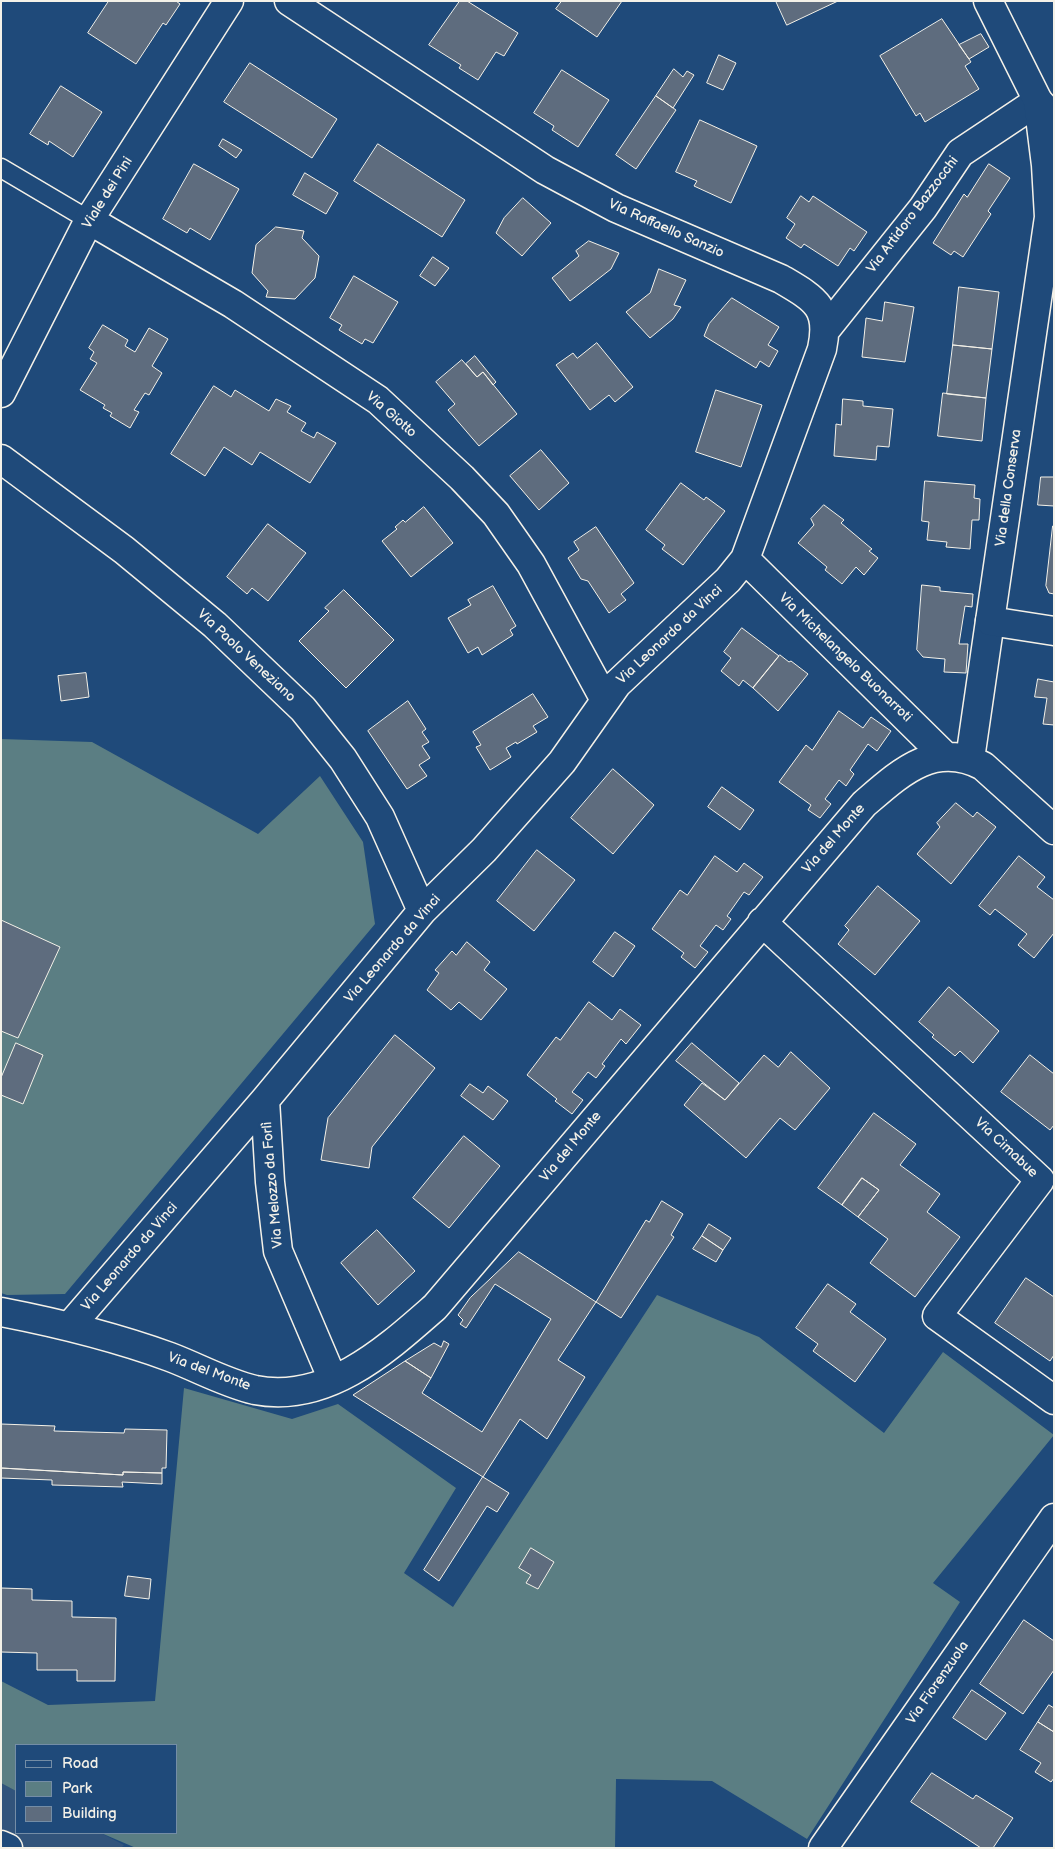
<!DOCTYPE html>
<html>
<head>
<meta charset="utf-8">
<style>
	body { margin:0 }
	#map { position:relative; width:1055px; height:1849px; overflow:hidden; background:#1f4a7a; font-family:"Balsamiq Sans",sans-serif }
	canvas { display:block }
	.frame { position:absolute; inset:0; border:2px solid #f4f1e8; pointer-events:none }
	.legend { position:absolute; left:15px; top:1744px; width:162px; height:90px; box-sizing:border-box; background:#1f4a7a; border:1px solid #748da6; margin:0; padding:6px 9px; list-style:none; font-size:15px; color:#f4f1e8 }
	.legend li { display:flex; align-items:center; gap:10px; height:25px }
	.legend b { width:25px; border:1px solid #748da6 }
</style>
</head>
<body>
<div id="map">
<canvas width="1055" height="1849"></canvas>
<div class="frame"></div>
<ul class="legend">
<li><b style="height:6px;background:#1f4a7a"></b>Road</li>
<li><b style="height:14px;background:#5b7e83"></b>Park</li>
<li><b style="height:14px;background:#5e6c7e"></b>Building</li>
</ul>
</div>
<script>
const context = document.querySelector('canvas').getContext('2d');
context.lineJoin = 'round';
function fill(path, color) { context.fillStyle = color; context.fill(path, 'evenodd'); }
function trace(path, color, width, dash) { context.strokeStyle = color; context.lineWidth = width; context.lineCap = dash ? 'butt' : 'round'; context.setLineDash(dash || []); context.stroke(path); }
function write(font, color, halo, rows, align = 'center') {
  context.font = font + ' "Balsamiq Sans",sans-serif'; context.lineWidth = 5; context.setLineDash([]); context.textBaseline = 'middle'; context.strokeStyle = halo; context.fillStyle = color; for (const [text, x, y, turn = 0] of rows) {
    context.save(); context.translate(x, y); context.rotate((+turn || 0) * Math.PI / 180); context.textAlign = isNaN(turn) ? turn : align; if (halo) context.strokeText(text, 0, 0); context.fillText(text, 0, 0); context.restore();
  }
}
const built = new Path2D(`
	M 1,1783 L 16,1791 L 16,1833 L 101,1833 L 124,1845 L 121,1848 L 1,1848 Z`);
const green = new Path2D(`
	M 1,739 L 92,742 L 258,834 L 320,776 L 363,842 L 375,924 L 65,1294 L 7,1295 L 1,1293 Z
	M 657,1295 L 759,1337 L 884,1433 L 943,1352 L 1054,1435 L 933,1583 L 960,1602 L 807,1839 L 712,1781 L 616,1779 L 615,1848 L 136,1848 L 101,1833 L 176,1833 L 176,1745 L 16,1745 L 16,1791 L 1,1783 L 1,1681 L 48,1705 L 155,1701 L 184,1388 L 292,1419 L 338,1404 L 456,1488 L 404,1573 L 453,1607 Z`);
const building = new Path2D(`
	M 109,1 L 176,1 L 180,4 L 166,25 L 163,23 L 136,64 L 88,33 Z
	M 460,1 L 467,1 L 518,33 L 504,56 L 496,52 L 478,80 L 459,68 L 461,65 L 429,45 Z
	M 562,1 L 622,1 L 597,37 L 556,9 Z
	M 776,1 L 838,1 L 787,25 Z
	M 942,19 L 971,62 L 965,66 L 979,89 L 925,122 L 920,113 L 916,116 L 880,56 Z
	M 981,34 L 989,47 L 969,59 L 959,45 Z
	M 719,55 L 736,63 L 723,90 L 707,83 Z
	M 250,63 L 337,119 L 312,158 L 224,102 Z
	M 674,69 L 683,77 L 687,71 L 694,75 L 673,108 L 656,96 Z
	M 562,70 L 609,100 L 578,147 L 552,130 L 554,126 L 534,113 Z
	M 61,86 L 102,112 L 73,157 L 49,141 L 48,145 L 30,134 Z
	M 656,96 L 676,110 L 636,169 L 616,155 Z
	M 700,120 L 757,146 L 731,203 L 694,186 L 697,181 L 676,172 Z
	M 223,139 L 242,150 L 236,158 L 219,146 Z
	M 378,144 L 465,200 L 442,237 L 354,181 Z
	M 194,164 L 239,189 L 210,240 L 190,228 L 187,233 L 163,219 Z
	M 989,164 L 1010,178 L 988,211 L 991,214 L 963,257 L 954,251 L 951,255 L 933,243 L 964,194 L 967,197 Z
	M 305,173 L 338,193 L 326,214 L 293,195 Z
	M 801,196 L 809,202 L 813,196 L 867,232 L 854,251 L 850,248 L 838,266 L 804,244 L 801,248 L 786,238 L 795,224 L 787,218 Z
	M 523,198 L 551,223 L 522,256 L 496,233 L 504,218 Z
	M 276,227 L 304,231 L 302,238 L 319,256 L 315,278 L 295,299 L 266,297 L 268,291 L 252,273 L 256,245 Z
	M 589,241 L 619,253 L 611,269 L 570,301 L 552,278 L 579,256 L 576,251 Z
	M 433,257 L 449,268 L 435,286 L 420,276 Z
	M 659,269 L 686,280 L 674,305 L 681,307 L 673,319 L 650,338 L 626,312 L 650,293 Z
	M 354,276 L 398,302 L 373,343 L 365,339 L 362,344 L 339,330 L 342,325 L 330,318 Z
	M 959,287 L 999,292 L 992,349 L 953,345 Z
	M 732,298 L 779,327 L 768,345 L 778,351 L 769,367 L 760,361 L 756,368 L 704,336 L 709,324 Z
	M 885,302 L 914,307 L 905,362 L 862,357 L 866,318 L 882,321 Z
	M 103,325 L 128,340 L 125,346 L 135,352 L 149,328 L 168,339 L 152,366 L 162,373 L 149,395 L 145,393 L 134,410 L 139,412 L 130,428 L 110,416 L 112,413 L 103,408 L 105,405 L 80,390 L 97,363 L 90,359 L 94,352 L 89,348 Z
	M 597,343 L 633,387 L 615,402 L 609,395 L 590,410 L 556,365 L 573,353 L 577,358 Z
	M 953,345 L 992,349 L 986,398 L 947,394 Z
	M 475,356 L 496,382 L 493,385 L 483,372 L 477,377 L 466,364 Z
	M 462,360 L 477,377 L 483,372 L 517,414 L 479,446 L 448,410 L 455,404 L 436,382 Z
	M 214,386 L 231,397 L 235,390 L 269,411 L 276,399 L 291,406 L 287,412 L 306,423 L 301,431 L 314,438 L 317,432 L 336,443 L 310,483 L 260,452 L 252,465 L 224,447 L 205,476 L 171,454 Z
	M 716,390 L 762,405 L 741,467 L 696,452 Z
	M 943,393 L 986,398 L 982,441 L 938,436 Z
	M 843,399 L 863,401 L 863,406 L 893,409 L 889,447 L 877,446 L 876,460 L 834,456 L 836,424 L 841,425 Z
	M 541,450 L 569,483 L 539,510 L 510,476 Z
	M 1041,477 L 1054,477 L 1054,506 L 1038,505 Z
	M 925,481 L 975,485 L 974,498 L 980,499 L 979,520 L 972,520 L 970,549 L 946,547 L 947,542 L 927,540 L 929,522 L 922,521 Z
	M 681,483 L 704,500 L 706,497 L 725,511 L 683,565 L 662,549 L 665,545 L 646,530 Z
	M 824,505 L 844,520 L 841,523 L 872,549 L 869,551 L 878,558 L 864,575 L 856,567 L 842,584 L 825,570 L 827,567 L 798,543 L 814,525 L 811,519 Z
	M 424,507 L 453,543 L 411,577 L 382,541 L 397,529 L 395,527 L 403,520 L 405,522 Z
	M 268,524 L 306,553 L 268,601 L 252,588 L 247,594 L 227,577 Z
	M 1053,526 L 1054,526 L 1054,594 L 1049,593 L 1046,586 Z
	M 596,527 L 634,583 L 621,594 L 626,600 L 609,613 L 588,581 L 581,579 L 568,558 L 579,550 L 574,542 Z
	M 922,585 L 940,587 L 940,591 L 973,594 L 972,607 L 965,606 L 959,644 L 968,644 L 966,673 L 944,672 L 945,659 L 923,657 L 917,650 Z
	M 493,586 L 516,626 L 510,630 L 513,635 L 482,655 L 478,647 L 468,653 L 448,618 L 471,605 L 468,600 Z
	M 344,590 L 394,640 L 346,688 L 299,641 L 329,611 L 325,608 Z
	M 742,628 L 779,656 L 753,688 L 743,680 L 739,686 L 721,671 L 731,658 L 724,652 Z
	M 780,655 L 789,662 L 791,661 L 808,674 L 778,711 L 753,688 Z
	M 86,673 L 89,697 L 61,701 L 58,676 Z
	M 1038,679 L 1054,682 L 1054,725 L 1043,724 L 1047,698 L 1035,697 Z
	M 533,694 L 548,717 L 533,726 L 537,732 L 517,744 L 516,742 L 506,748 L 511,757 L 490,770 L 476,747 L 481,745 L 473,732 Z
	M 408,701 L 426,729 L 422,732 L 429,742 L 422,746 L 430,758 L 419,765 L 427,776 L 407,789 L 368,731 Z
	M 839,711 L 863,728 L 871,717 L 891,731 L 877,751 L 868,744 L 850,770 L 854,774 L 846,786 L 839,780 L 825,799 L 831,804 L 820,818 L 808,810 L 811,805 L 779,782 L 806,745 L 812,750 Z
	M 613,769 L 654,805 L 613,854 L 571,818 Z
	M 722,787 L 754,810 L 740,830 L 708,807 Z
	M 956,803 L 973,817 L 977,812 L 996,827 L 951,884 L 917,854 L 940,827 L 937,823 Z
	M 537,850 L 575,880 L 534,931 L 497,901 Z
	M 715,856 L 737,872 L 744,863 L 763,877 L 749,895 L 744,892 L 727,916 L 731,919 L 723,930 L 716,925 L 700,946 L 708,952 L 695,968 L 681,957 L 684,953 L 652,929 L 680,890 L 687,895 Z
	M 1019,856 L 1045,877 L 1037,887 L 1054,900 L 1054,933 L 1034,958 L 1018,945 L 1027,934 L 995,909 L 990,915 L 979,906 Z
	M 878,886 L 920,921 L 875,975 L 838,944 L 849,930 L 845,926 Z
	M 1,920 L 60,947 L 18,1038 L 1,1031 Z
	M 615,932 L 635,946 L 613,977 L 593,962 Z
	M 467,942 L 490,962 L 484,970 L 507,989 L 481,1020 L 459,1002 L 451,1010 L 427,990 L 439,973 L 435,970 L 452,951 L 456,955 Z
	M 949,987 L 999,1031 L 973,1063 L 960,1051 L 955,1056 L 932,1037 L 934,1035 L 919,1022 Z
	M 589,1002 L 612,1020 L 620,1009 L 641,1025 L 626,1044 L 621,1039 L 602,1064 L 605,1066 L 596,1078 L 588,1072 L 572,1092 L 583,1100 L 572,1114 L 555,1101 L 557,1099 L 527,1075 L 556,1037 L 560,1040 Z
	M 395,1035 L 435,1068 L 372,1147 L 369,1168 L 321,1160 L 328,1118 Z
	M 16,1043 L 43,1055 L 23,1104 L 1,1095 L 1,1078 Z
	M 692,1043 L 739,1083 L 725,1100 L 676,1061 Z
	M 791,1052 L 830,1088 L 795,1130 L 780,1118 L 746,1158 L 684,1105 L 702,1083 L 725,1100 L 764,1055 L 778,1067 Z
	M 1030,1055 L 1054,1074 L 1054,1125 L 1050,1130 L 1001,1092 Z
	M 470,1084 L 483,1093 L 488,1086 L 508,1101 L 493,1120 L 461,1096 Z
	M 874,1113 L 916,1144 L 900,1165 L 940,1194 L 927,1212 L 960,1237 L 915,1297 L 870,1263 L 888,1239 L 858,1217 L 879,1190 L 862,1178 L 842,1205 L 818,1188 Z
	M 464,1136 L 500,1166 L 449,1228 L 413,1198 Z
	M 862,1178 L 879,1190 L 858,1217 L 842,1205 Z
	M 662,1201 L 683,1214 L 671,1235 L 674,1237 L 621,1318 L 596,1302 L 646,1220 L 649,1222 Z
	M 709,1224 L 731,1238 L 723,1250 L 702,1236 Z
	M 377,1230 L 415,1271 L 378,1305 L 341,1263 Z
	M 702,1236 L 723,1250 L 716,1262 L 693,1249 Z
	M 519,1252 L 596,1302 L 558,1360 L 585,1377 L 547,1439 L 520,1419 L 483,1477 L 353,1395 L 405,1361 L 431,1378 L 422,1393 L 482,1432 L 551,1319 L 495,1284 L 466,1328 L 460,1324 L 463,1320 L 458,1315 L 470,1298 Z
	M 1026,1278 L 1054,1297 L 1054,1355 L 1050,1361 L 995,1323 Z
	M 828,1284 L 856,1304 L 850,1312 L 886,1339 L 855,1382 L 813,1351 L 818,1344 L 796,1328 Z
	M 444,1341 L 449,1344 L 431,1378 L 405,1361 L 434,1343 L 441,1347 Z
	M 1,1424 L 55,1426 L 54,1431 L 124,1433 L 125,1429 L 167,1430 L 166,1468 L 162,1468 L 162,1473 L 123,1472 L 123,1475 L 1,1468 Z
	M 1,1468 L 123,1475 L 123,1472 L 162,1473 L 162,1484 L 122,1482 L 123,1487 L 52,1485 L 52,1480 L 1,1478 Z
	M 483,1477 L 509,1493 L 497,1512 L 487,1506 L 439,1581 L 424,1570 Z
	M 531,1548 L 554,1562 L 538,1589 L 526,1583 L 531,1575 L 519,1568 Z
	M 128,1576 L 151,1579 L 149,1599 L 125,1596 Z
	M 1,1588 L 32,1589 L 32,1600 L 72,1601 L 72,1617 L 116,1618 L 115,1681 L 77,1681 L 77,1670 L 37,1670 L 37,1653 L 1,1652 Z
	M 1024,1620 L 1054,1641 L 1054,1670 L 1023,1714 L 980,1684 Z
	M 972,1690 L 1006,1713 L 986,1740 L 953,1718 Z
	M 1049,1705 L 1054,1708 L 1054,1732 L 1038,1722 Z
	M 1038,1722 L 1054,1732 L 1054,1778 L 1051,1782 L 1035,1772 L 1041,1763 L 1020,1750 Z
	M 932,1773 L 973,1799 L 976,1795 L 1013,1818 L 993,1848 L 981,1848 L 911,1802 Z`);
const lane = new Path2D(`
	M 1,168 L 89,220`);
const street = new Path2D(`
	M 89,220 L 233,304 L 378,400 L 462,478 L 496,514 L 531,564 L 605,700
	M 827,328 L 923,208 L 960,153 L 1038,101 L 1053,117
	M 1,393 L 89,220 L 229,1
	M 1,459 L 124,550 L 215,625 L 303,709 L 343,759 L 380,817 L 422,911
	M 745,559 L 945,756
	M 970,759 L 990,621
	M 762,922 L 1040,1180 L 937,1316 L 1054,1400
	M 265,1100 L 270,1182 L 278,1251 L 333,1380
	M 1,1312 C 58,1323 115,1337 170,1357 C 199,1368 225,1383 255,1390 C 327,1404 386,1350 435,1307 L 864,804 C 900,773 934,740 983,766 L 1054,830
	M 70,1326 L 265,1100 L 422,911 L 484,850 L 562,762 L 617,684 L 728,580 L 745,559 L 822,349 C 831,307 815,299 781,279 L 616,208 L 545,170 L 289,1
	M 1,1845 L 8,1848`);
const secondary = new Path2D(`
	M 988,1 L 1038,101 L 1046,165 L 1049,217 L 990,621 L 1054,631
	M 823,1848 L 1054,1518`);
const streetNames = [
	["Viale dei Pini",108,193,-58],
	["Via Artidoro Bazzocchi",913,215,-53],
	["Via Raffaello Sanzio",666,229,24],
	["Via Giotto",391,415,41],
	["Via della Conserva",1009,488,-82],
	["Via Leonardo da Vinci",670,635,-43],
	["Via Paolo Veneziano",246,656,43],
	["Via Michelangelo Buonarroti",845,658,44],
	["Via del Monte",834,839,-49],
	["Via Leonardo da Vinci",393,949,-49],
	["Via del Monte",571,1147,-50],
	["Via Cimabue",1006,1148,43],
	["Via Melozzo da Forlì",273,1185,-95],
	["Via Leonardo da Vinci",130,1257,-49],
	["Via del Monte",209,1372,20],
	["Via Fiorenzuola",938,1683,-55]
];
fill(built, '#32547b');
fill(green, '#5b7e83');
fill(building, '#5e6c7e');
trace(building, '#f4f1e8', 1);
trace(lane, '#f4f1e8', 21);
trace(street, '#f4f1e8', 31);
trace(secondary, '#f4f1e8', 31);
trace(lane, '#1f4a7a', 18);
trace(street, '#1f4a7a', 28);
trace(secondary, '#1f4a7a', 28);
write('14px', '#f4f1e8', '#1f4a7a', streetNames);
</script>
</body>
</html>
